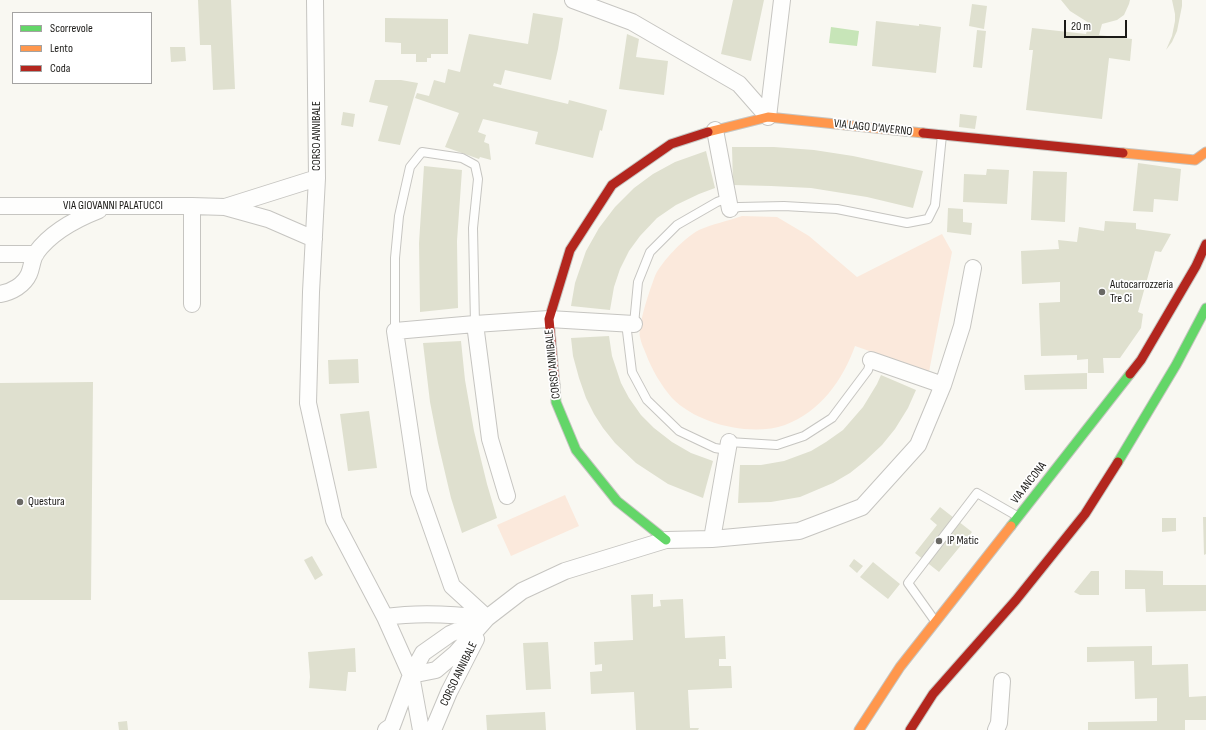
<!DOCTYPE html>
<html>
<head>
<meta charset="utf-8">
<style>
	body { margin:0 }
	#map { position:relative; width:1206px; height:730px; overflow:hidden; background:#f9f8f2; font-family:"Sofia Sans Condensed",sans-serif }
	canvas { display:block }
	.legend { position:absolute; left:12px; top:12px; width:140px; height:72px; box-sizing:border-box; background:#fff; border:1px solid #a4a3a2; margin:0; padding:5px 7px; list-style:none; font-size:12px; color:#1b1a17 }
	.legend li { display:flex; align-items:center; gap:8px; height:20px }
	.legend b { width:20px; border:1px solid #a4a3a2 }
	.scale { position:absolute; left:1064px; top:20px; width:63px; height:18px; box-sizing:border-box; border:2px solid #1b1a17; border-top:0; padding-left:5px; font-size:12px; line-height:14px; white-space:nowrap; color:#1b1a17; -webkit-text-stroke:3px #fff; paint-order:stroke }
</style>
</head>
<body>
<div id="map">
<canvas width="1206" height="730"></canvas>
<ul class="legend">
<li><b style="height:5px;background:#63d668"></b>Scorrevole</li>
<li><b style="height:5px;background:#ff974d"></b>Lento</li>
<li><b style="height:5px;background:#b3261e"></b>Coda</li>
</ul>
<div class="scale">20 m</div>
</div>
<script>
const context = document.querySelector('canvas').getContext('2d');
context.lineJoin = 'round';
function fill(path, color) { context.fillStyle = color; context.fill(path, 'evenodd'); }
function trace(path, color, width, dash) { context.strokeStyle = color; context.lineWidth = width; context.lineCap = dash ? 'butt' : 'round'; context.setLineDash(dash || []); context.stroke(path); }
function write(font, color, halo, rows, align = 'center') {
  context.font = font + ' "Sofia Sans Condensed",sans-serif'; context.lineWidth = 3.5; context.setLineDash([]); context.textBaseline = 'middle'; context.strokeStyle = halo; context.fillStyle = color; for (const [text, x, y, turn = 0] of rows) {
    context.save(); context.translate(x, y); context.rotate((+turn || 0) * Math.PI / 180); context.textAlign = isNaN(turn) ? turn : align; if (halo) context.strokeText(text, 0, 0); context.fillText(text, 0, 0); context.restore();
  }
}
const green = new Path2D(`
	M 742,216 L 777,217 L 809,236 L 857,277 L 942,234 L 952,252 L 929,372 L 855,346 C 843,380 820,412 785,425 C 751,437 697,424 672,398 C 661,385 652,370 646,354 C 644,349 641,343 640,337 C 638,328 646,302 649,293 C 651,287 653,281 655,276 C 661,262 685,237 699,230 C 712,224 728,221 742,216 Z
	M 565,495 L 579,526 L 511,556 L 497,525 Z`);
const water = new Path2D(`
	M 831,27 L 859,31 L 857,46 L 829,43 Z`);
const building = new Path2D(`
	M 198,0 L 231,0 L 235,89 L 213,90 L 211,45 L 200,45 Z
	M 733,0 L 764,0 L 751,61 L 721,54 Z
	M 1061,0 L 1130,0 L 1129,4 L 1124,15 L 1117,20 L 1102,24 L 1099,35 L 1132,39 L 1130,61 L 1109,58 L 1102,119 L 1026,110 L 1033,50 L 1029,50 L 1032,28 L 1086,34 L 1089,23 L 1070,11 Z
	M 1172,0 L 1182,0 L 1182,6 L 1177,31 L 1172,42 L 1166,50 L 1172,36 L 1175,21 L 1175,14 Z
	M 972,4 L 987,6 L 984,29 L 969,26 Z
	M 533,13 L 563,18 L 558,49 L 551,80 L 505,70 L 501,85 L 494,83 L 493,86 L 568,104 L 569,100 L 607,110 L 602,131 L 600,130 L 593,158 L 535,144 L 538,132 L 483,119 L 478,132 L 486,135 L 484,142 L 489,144 L 491,160 L 480,157 L 479,159 L 445,147 L 459,113 L 415,98 L 417,93 L 429,96 L 434,80 L 445,83 L 448,69 L 460,72 L 469,34 L 528,44 Z
	M 385,18 L 448,19 L 448,54 L 431,54 L 431,58 L 427,58 L 427,62 L 416,62 L 416,54 L 401,54 L 401,43 L 385,42 Z
	M 876,21 L 919,26 L 919,24 L 941,27 L 936,73 L 872,66 Z
	M 977,30 L 986,31 L 982,68 L 973,67 Z
	M 627,34 L 639,39 L 636,57 L 668,61 L 664,95 L 619,89 Z
	M 170,47 L 185,47 L 186,61 L 171,62 Z
	M 375,80 L 401,80 L 418,83 L 400,145 L 378,141 L 388,106 L 369,102 Z
	M 343,112 L 355,114 L 353,127 L 341,125 Z
	M 960,114 L 977,116 L 975,129 L 959,127 Z
	M 732,147 L 774,147 L 814,150 L 853,156 L 923,171 L 913,208 L 867,197 L 811,188 L 771,186 L 733,185 Z
	M 706,151 L 715,188 L 699,194 L 676,205 L 657,218 L 640,236 L 629,251 L 620,269 L 614,287 L 610,310 L 571,306 L 575,283 L 586,251 L 599,228 L 615,207 L 634,188 L 653,174 L 675,162 Z
	M 1138,163 L 1181,169 L 1178,201 L 1154,199 L 1153,212 L 1133,211 Z
	M 424,166 L 462,170 L 457,241 L 458,308 L 420,312 L 419,243 Z
	M 987,169 L 1009,170 L 1007,204 L 963,202 L 964,174 L 986,175 Z
	M 1033,171 L 1067,172 L 1065,222 L 1031,220 Z
	M 948,208 L 963,209 L 963,222 L 972,223 L 971,235 L 947,232 Z
	M 1105,221 L 1136,223 L 1136,229 L 1171,234 L 1161,252 L 1155,251 L 1138,312 L 1143,314 L 1141,328 L 1120,358 L 1103,358 L 1104,373 L 1088,373 L 1088,359 L 1077,360 L 1077,355 L 1041,356 L 1039,303 L 1060,302 L 1060,282 L 1022,284 L 1021,251 L 1059,249 L 1058,240 L 1077,242 L 1079,227 L 1104,231 Z
	M 609,336 L 612,356 L 621,383 L 629,398 L 641,415 L 654,428 L 672,442 L 691,453 L 713,461 L 703,498 L 668,484 L 636,463 L 615,443 L 603,428 L 594,414 L 586,398 L 579,378 L 573,356 L 571,338 Z
	M 461,341 L 465,380 L 474,431 L 487,484 L 497,518 L 462,533 L 451,498 L 438,443 L 430,402 L 423,343 Z
	M 358,359 L 359,383 L 329,384 L 328,360 Z
	M 1087,373 L 1087,389 L 1025,390 L 1024,375 Z
	M 881,375 L 916,390 L 908,408 L 895,429 L 882,445 L 865,461 L 850,473 L 833,483 L 800,497 L 771,502 L 738,503 L 740,465 L 761,465 L 784,461 L 811,451 L 826,442 L 843,430 L 863,407 L 877,384 Z
	M 93,382 L 91,600 L 0,600 L 0,383 Z
	M 369,411 L 377,468 L 348,471 L 340,414 Z
	M 940,507 L 972,532 L 939,572 L 915,553 L 937,525 L 930,519 Z
	M 1203,517 L 1206,517 L 1206,554 L 1204,555 Z
	M 1162,518 L 1176,518 L 1176,531 L 1162,532 Z
	M 312,556 L 323,575 L 315,580 L 304,560 Z
	M 854,559 L 863,566 L 857,573 L 849,566 Z
	M 873,562 L 900,584 L 888,599 L 860,577 Z
	M 1125,570 L 1163,571 L 1163,585 L 1206,585 L 1206,611 L 1146,612 L 1145,589 L 1125,589 Z
	M 1091,571 L 1099,571 L 1099,595 L 1080,595 L 1074,592 Z
	M 653,594 L 653,607 L 661,606 L 660,600 L 683,599 L 685,638 L 725,636 L 726,659 L 719,659 L 719,666 L 731,666 L 732,688 L 688,690 L 690,728 L 699,728 L 698,730 L 636,730 L 634,692 L 591,694 L 590,672 L 602,671 L 602,664 L 595,665 L 594,642 L 633,640 L 631,595 Z
	M 548,642 L 551,689 L 526,690 L 523,643 Z
	M 1152,646 L 1152,665 L 1188,664 L 1189,697 L 1206,696 L 1206,720 L 1185,720 L 1185,730 L 1088,730 L 1088,722 L 1157,721 L 1157,698 L 1135,699 L 1134,661 L 1087,662 L 1087,647 Z
	M 355,648 L 356,672 L 348,672 L 346,691 L 309,688 L 310,677 L 308,652 Z
	M 545,712 L 546,730 L 487,730 L 486,715 Z
	M 127,721 L 128,730 L 119,730 L 118,722 Z`);
const lane = new Path2D(`
	M 730,209 L 739,207 L 784,206 L 837,209 L 907,223 L 928,219 L 935,205 L 942,135
	M 626,323 L 632,372 L 647,400 L 679,431 L 715,448 L 727,450
	M 634,324 L 638,282 L 650,252 L 677,225 L 717,202 L 728,198
	M 395,331 L 395,258 L 399,216 L 410,167 L 422,152 L 462,158 L 475,165 L 478,179 L 473,228 L 475,324
	M 729,442 L 777,445 L 804,436 L 832,418 L 868,370 L 871,360
	M 935,621 L 908,583 L 977,493 L 1017,516`);
const street = new Path2D(`
	M 315,0 L 317,178 L 311,292 L 308,403 L 334,520 L 385,617 L 411,675 L 421,730
	M 573,0 L 632,22 L 739,84 L 768,117
	M 768,117 L 782,0
	M 715,130 L 730,209
	M 0,206 L 192,206 L 225,207 L 268,219 L 314,239
	M 192,206 L 192,304
	M 225,207 L 317,178
	M 0,254 L 36,254
	M 0,294 C 12,292 24,285 29,274 C 32,267 32,259 36,253 C 51,232 76,219 99,210
	M 475,324 L 395,331 L 419,492 L 452,586 L 487,618
	M 871,360 L 943,385
	M 507,496 L 490,439 L 475,324 L 549,319 L 634,324
	M 712,539 L 729,442
	M 385,617 C 419,612 452,614 485,618
	M 411,675 L 436,670 L 456,653 L 487,618 L 522,591 L 565,571 L 666,540 L 712,539 L 799,531 L 862,507 L 918,445 L 943,385 L 962,326 L 973,268
	M 386,730 L 392,726 L 411,675 L 423,653 L 450,634 L 482,620
	M 433,730 L 449,692 L 476,639
	M 996,730 L 999,723 L 1002,681`);
const fast = new Path2D(`
	M 555,385 L 556,402 L 576,450 L 617,501 L 666,540
	M 1118,462 L 1176,365 L 1206,308
	M 1011,526 L 1130,374`);
const slow = new Path2D(`
	M 708,132 L 768,117 L 923,133
	M 1123,153 L 1195,160 L 1206,152
	M 859,730 L 900,667 L 1011,526`);
const jam = new Path2D(`
	M 923,133 L 1123,153
	M 1130,374 L 1141,360 L 1196,266 L 1206,244
	M 555,385 L 549,319 L 570,250 L 612,185 L 671,144 L 708,132
	M 910,730 L 933,694 L 1016,600 L 1085,514 L 1118,462`);
const markers = [
	[1102,292,4,"#696864"],
	[20,502,4,"#696864"],
	[939,541,4,"#696864"]
];
const streetNames = [
	["VIA LAGO D'AVERNO",873,128,6],
	["CORSO ANNIBALE",317,136,-90],
	["VIA GIOVANNI PALATUCCI",113,206],
	["CORSO ANNIBALE",553,364,-96],
	["VIA ANCONA",1029,483,-52],
	["CORSO ANNIBALE",459,674,-64]
];
const poiNames = [
	["Autocarrozzeria",1110,285],
	["Tre Ci",1110,299],
	["Questura",28,502],
	["IP Matic",947,541]
];
fill(green, '#fbe9dc');
fill(water, '#c7e5b8');
fill(building, '#dfe0cf');
trace(lane, '#c6c5c1', 10);
trace(street, '#c6c5c1', 18);
trace(fast, '#c6c5c1', 11);
trace(slow, '#c6c5c1', 11);
trace(jam, '#c6c5c1', 11);
trace(lane, '#fefefd', 8);
trace(street, '#fefefd', 16);
trace(fast, '#63d668', 9);
trace(slow, '#ff974d', 9);
trace(jam, '#b3261e', 9);
for (const [x, y, r, color] of markers) { const dot = new Path2D(); dot.arc(x, y, r, 0, 2 * Math.PI); context.fillStyle = color; context.fill(dot); trace(dot, '#fff', 1.5); }
write('12px', '#1b1a17', '#fff', streetNames);
write('12px', '#1b1a17', '#fff', poiNames, 'left');
</script>
</body>
</html>
